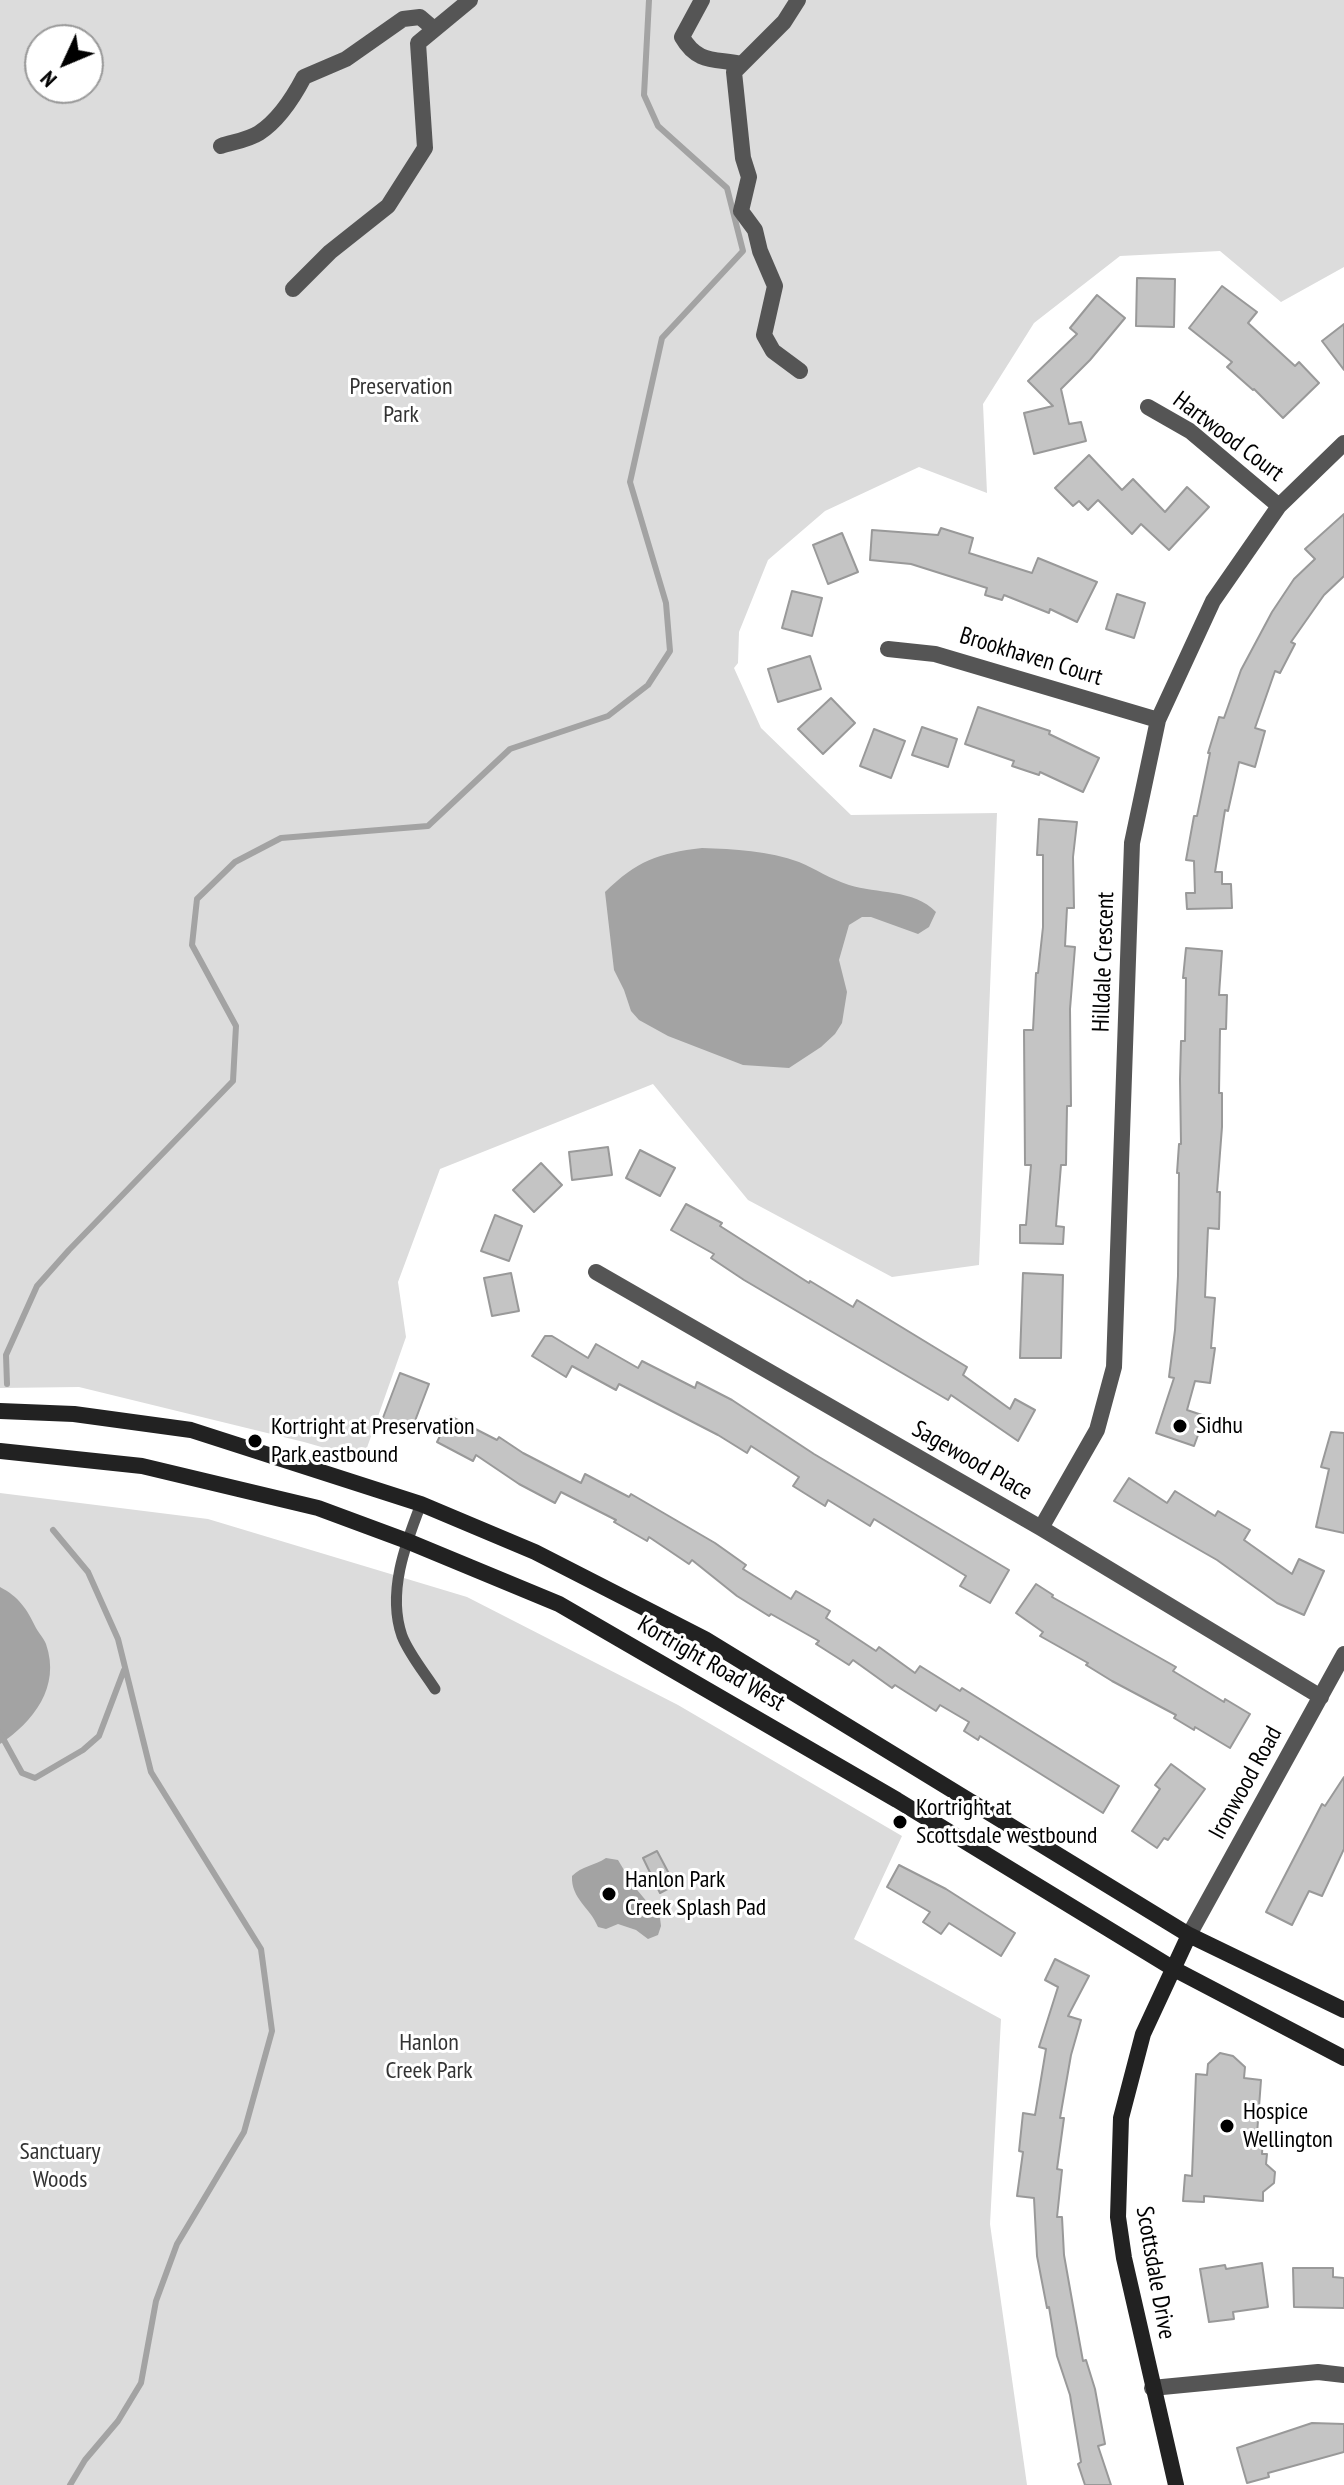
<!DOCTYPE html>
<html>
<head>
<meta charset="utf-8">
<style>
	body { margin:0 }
	#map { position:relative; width:1344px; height:2485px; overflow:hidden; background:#fff; font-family:"PT Sans Narrow",sans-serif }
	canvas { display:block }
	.north { position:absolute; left:24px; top:24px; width:80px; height:80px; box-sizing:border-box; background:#fff; border:2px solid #999; border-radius:50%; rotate:226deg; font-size:22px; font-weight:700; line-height:32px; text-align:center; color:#000 }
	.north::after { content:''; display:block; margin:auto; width:28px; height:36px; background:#000; clip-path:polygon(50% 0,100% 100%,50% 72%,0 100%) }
</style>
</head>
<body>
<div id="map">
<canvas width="1344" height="2485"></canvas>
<div class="north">N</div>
</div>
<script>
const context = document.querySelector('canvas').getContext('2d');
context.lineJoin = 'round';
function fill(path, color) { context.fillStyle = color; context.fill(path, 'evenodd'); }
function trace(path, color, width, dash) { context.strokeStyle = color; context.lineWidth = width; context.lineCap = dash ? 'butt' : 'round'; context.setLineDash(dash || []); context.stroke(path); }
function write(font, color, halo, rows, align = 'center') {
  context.font = font + ' "PT Sans Narrow",sans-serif'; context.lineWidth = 6; context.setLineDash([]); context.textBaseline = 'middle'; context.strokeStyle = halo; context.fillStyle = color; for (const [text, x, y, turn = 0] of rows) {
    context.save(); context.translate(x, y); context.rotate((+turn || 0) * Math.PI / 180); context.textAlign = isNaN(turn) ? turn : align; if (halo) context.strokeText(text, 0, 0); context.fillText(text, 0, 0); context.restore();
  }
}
const green = new Path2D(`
	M 0,0 L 1344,0 L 1344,267 L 1281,302 L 1220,251 L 1120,256 L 1034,323 L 983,404 L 987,493 L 919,467 L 825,511 L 768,560 L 739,632 L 738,663 L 734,668 L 761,728 L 851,815 L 997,813 L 979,1265 L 892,1277 L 748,1200 L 653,1084 L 440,1169 L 398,1282 L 406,1337 L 363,1459 L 304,1442 L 79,1387 L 0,1388 ZM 40,40 L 88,40 L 88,88 L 40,88 Z
	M 0,1493 L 208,1519 L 467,1597 L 678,1705 L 902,1836 L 854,1939 L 1001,2019 L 990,2224 L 1027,2485 L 0,2485 Z`);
const water = new Path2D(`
	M 702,848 C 734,849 769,851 799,862 C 816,869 830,879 849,885 C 877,894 914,889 936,912 L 929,927 L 918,934 L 871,917 L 862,917 L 849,925 L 839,960 L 847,992 L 842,1023 L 835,1034 L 821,1047 L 789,1068 L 743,1065 L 668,1036 L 639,1020 L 631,1011 L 624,990 L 614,970 L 605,892 C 637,861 658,853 702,848 Z
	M 0,1587 C 19,1597 27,1609 36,1628 C 39,1633 44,1639 46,1644 C 61,1687 33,1722 0,1744 Z
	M 606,1858 L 618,1860 L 633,1885 L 653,1909 L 650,1912 L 660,1918 L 661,1926 L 658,1935 L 648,1939 L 636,1930 L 618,1924 L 606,1929 L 598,1927 C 590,1907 571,1899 572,1876 C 582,1866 594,1866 606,1858 Z`);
const stream = new Path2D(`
	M 7,1384 L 6,1355 L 37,1286 L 69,1250 L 233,1081 L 236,1026 L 192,945 L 197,899 L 235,862 L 281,838 L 428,826 L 510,749 L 608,716 L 648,685 L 670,651 L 666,603 L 630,482 L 662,338 L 743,251 L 727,188 L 658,126 L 644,95 L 649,0
	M 53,1530 L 88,1572 L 118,1639 L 151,1772 L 261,1949 L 272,2031 L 244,2132 L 177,2244 L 156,2301 L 141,2383 L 118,2421 L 85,2460 L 70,2485
	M 0,1733 L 22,1773 L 35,1778 L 83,1750 L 99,1736 L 124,1670`);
const building = new Path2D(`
	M 1137,278 L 1175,279 L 1174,327 L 1136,326 Z
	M 1222,286 L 1257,312 L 1248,323 L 1295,366 L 1299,362 L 1319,383 L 1283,418 L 1254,389 L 1253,390 L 1227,367 L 1232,362 L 1189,328 Z
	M 1097,295 L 1125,318 L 1090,360 L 1061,389 L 1069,424 L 1081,422 L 1086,441 L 1034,454 L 1024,413 L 1053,406 L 1028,381 L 1077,334 L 1070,328 Z
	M 1344,324 L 1344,370 L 1322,341 Z
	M 1089,455 L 1122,490 L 1133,479 L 1165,512 L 1187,487 L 1209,507 L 1169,550 L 1141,524 L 1132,534 L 1098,500 L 1088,510 L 1079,501 L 1073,506 L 1055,488 Z
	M 1344,514 L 1344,576 L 1324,595 L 1291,642 L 1295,644 L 1280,673 L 1275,671 L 1255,728 L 1265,731 L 1255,767 L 1239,762 L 1228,811 L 1225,810 L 1215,872 L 1222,872 L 1222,884 L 1231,884 L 1232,908 L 1187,909 L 1186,893 L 1195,893 L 1194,861 L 1186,860 L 1194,816 L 1197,816 L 1210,753 L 1208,753 L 1219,717 L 1224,718 L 1241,670 L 1272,612 L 1294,579 L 1315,559 L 1305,549 Z
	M 941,528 L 973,538 L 969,553 L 1032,573 L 1038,558 L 1097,582 L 1077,622 L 1050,609 L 1049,613 L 1004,595 L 1002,600 L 985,595 L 987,588 L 911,564 L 870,560 L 872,530 L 938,535 Z
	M 842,533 L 858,572 L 828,584 L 813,545 Z
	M 792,591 L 822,598 L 812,636 L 782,628 Z
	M 1117,594 L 1145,603 L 1134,638 L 1106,629 Z
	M 810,656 L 821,689 L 778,702 L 768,669 Z
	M 831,698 L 855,723 L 823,754 L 798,729 Z
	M 978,707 L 1050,731 L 1049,734 L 1099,758 L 1083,792 L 1040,772 L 1039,775 L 1012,766 L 1014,761 L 965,744 Z
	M 922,727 L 957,739 L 948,767 L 912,755 Z
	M 874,729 L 905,741 L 891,778 L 860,766 Z
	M 1039,819 L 1077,822 L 1073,857 L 1074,908 L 1067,908 L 1065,946 L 1075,947 L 1070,1009 L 1071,1106 L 1067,1106 L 1066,1165 L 1061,1165 L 1056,1226 L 1064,1227 L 1063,1244 L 1020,1243 L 1020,1225 L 1026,1225 L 1031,1165 L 1025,1165 L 1024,1030 L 1033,1030 L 1036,973 L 1038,973 L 1043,927 L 1043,855 L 1037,855 Z
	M 1186,948 L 1222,951 L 1219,995 L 1227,995 L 1226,1029 L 1220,1029 L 1219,1093 L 1222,1093 L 1222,1127 L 1217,1192 L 1220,1192 L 1219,1229 L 1208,1228 L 1205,1297 L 1215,1298 L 1211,1348 L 1215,1348 L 1210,1383 L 1195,1381 L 1187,1410 L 1205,1416 L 1194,1446 L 1156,1433 L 1174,1378 L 1169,1377 L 1175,1330 L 1178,1276 L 1179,1173 L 1177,1173 L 1179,1144 L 1181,1144 L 1180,1079 L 1181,1041 L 1185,1041 L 1186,978 L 1183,978 Z
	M 608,1147 L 612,1175 L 572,1180 L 569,1152 Z
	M 640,1150 L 675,1168 L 660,1196 L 626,1178 Z
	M 541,1163 L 562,1185 L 534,1212 L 513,1190 Z
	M 686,1204 L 722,1223 L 720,1226 L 809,1283 L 810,1281 L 853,1307 L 857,1300 L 967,1367 L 963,1375 L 1010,1409 L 1015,1399 L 1035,1410 L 1018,1441 L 951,1395 L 948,1400 L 744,1280 L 711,1258 L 714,1254 L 671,1230 Z
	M 495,1215 L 522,1226 L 509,1261 L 481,1251 Z
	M 511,1273 L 519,1311 L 492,1316 L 484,1278 Z
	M 1023,1273 L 1063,1275 L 1061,1358 L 1020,1358 Z
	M 545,1336 L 552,1336 L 588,1358 L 596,1344 L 638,1368 L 642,1361 L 695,1388 L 697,1382 L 732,1400 L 814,1454 L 1009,1570 L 990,1603 L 960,1586 L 966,1576 L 874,1519 L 870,1526 L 828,1500 L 825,1506 L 793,1486 L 799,1477 L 751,1446 L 747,1453 L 718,1435 L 619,1384 L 616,1390 L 572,1366 L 566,1377 L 532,1356 Z
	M 400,1373 L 429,1384 L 410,1434 L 381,1423 Z
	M 450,1416 L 497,1440 L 499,1437 L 523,1453 L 581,1483 L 585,1474 L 629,1497 L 631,1494 L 715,1543 L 746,1565 L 743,1569 L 791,1599 L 796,1591 L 830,1611 L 826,1618 L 876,1651 L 879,1647 L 915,1673 L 920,1666 L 960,1691 L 962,1688 L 1119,1786 L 1103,1813 L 980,1736 L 978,1740 L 964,1731 L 969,1722 L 940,1705 L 936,1711 L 895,1685 L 892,1688 L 853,1660 L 849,1665 L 816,1644 L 819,1641 L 771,1614 L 769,1616 L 737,1596 L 692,1560 L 689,1564 L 649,1537 L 647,1541 L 614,1522 L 616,1520 L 561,1492 L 555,1503 L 519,1484 L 476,1455 L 473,1461 L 437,1442 Z
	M 1331,1432 L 1344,1433 L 1344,1533 L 1316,1527 L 1329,1469 L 1321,1467 Z
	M 1129,1478 L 1167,1503 L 1175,1491 L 1215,1516 L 1218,1511 L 1250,1530 L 1244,1540 L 1292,1574 L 1299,1559 L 1324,1571 L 1304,1615 L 1277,1603 L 1217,1560 L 1114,1501 Z
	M 1036,1584 L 1053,1595 L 1052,1597 L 1176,1667 L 1173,1671 L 1224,1702 L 1225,1699 L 1250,1714 L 1230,1748 L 1195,1727 L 1194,1730 L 1174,1718 L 1176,1715 L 1112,1681 L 1086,1665 L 1088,1663 L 1040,1636 L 1043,1632 L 1016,1613 Z
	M 1171,1764 L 1205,1789 L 1168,1840 L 1164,1838 L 1157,1848 L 1132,1831 L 1160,1789 L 1155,1785 Z
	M 1344,1777 L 1344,1849 L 1322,1896 L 1309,1891 L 1292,1925 L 1266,1912 L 1322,1804 L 1325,1806 Z
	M 657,1851 L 675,1885 L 660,1893 L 643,1858 Z
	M 899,1865 L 946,1889 L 1015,1933 L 1001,1956 L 949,1923 L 941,1934 L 923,1922 L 930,1912 L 887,1887 Z
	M 1055,1959 L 1089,1976 L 1068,2016 L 1081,2020 L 1071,2055 L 1060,2118 L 1064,2118 L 1057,2169 L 1062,2170 L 1057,2217 L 1062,2217 L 1064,2255 L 1075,2317 L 1083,2361 L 1086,2360 L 1095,2389 L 1105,2444 L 1098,2446 L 1111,2485 L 1085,2485 L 1078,2464 L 1081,2462 L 1070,2395 L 1057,2356 L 1049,2307 L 1047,2308 L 1037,2256 L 1034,2198 L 1017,2196 L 1023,2152 L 1019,2151 L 1023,2113 L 1035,2115 L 1046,2049 L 1039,2047 L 1058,1987 L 1045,1980 Z
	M 1220,2053 L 1233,2056 L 1245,2067 L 1244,2078 L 1261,2080 L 1257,2134 L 1263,2135 L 1262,2154 L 1267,2154 L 1266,2164 L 1275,2172 L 1274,2183 L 1263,2192 L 1263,2201 L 1204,2196 L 1204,2202 L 1183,2201 L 1185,2175 L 1192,2176 L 1196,2074 L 1207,2075 L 1208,2064 Z
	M 1262,2263 L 1268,2307 L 1233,2312 L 1234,2319 L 1209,2322 L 1200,2269 L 1225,2265 L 1226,2269 Z
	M 1293,2268 L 1333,2268 L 1333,2277 L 1344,2278 L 1344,2308 L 1294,2307 Z
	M 1312,2423 L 1344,2424 L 1344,2452 L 1268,2473 L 1269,2477 L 1247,2483 L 1237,2448 Z`);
const lane = new Path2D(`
	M 421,1504 C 405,1545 387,1593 402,1636 C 409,1654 424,1672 435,1689`);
const street = new Path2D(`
	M 702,0 L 682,37 C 698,65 717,58 742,64
	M 798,0 L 784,22 L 734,72 L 743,158 L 749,177 L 741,211 L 755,230 L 760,251 L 775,286 L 764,335 L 773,351 L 800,371
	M 221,146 C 233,142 248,140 259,133 C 279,120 293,98 304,77 L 346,59 L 403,19 L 420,17 L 434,29
	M 293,289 L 330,252 L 388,206 L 425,148 L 418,43 L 470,0
	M 1148,407 L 1190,431 L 1279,506
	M 888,649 L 935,654 L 1158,720
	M 596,1272 L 1041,1528 L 1321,1697
	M 1041,1528 L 1097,1430 L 1114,1367 L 1132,843 L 1158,720 L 1213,601 L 1279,506 L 1344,443
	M 1189,1935 L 1344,1654
	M 1152,2388 L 1318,2372 L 1344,2375`);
const secondary = new Path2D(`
	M 0,1411 L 74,1414 L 191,1430 L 421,1504 L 535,1552 L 705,1639 L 1189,1935 L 1344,2010
	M 0,1451 L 142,1466 L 318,1508 L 407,1541 L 559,1604 L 897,1800 L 1174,1969 L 1344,2058
	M 1176,2485 L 1124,2258 L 1118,2217 L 1121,2118 L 1143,2034 L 1189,1935`);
const markers = [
	[1180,1426,8,"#000"],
	[255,1441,8,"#000"],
	[900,1822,8,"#000"],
	[609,1894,8,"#000"],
	[1227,2126,8,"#000"]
];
const parkNames = [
	["Preservation",401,387],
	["Park",401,415],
	["Hanlon",429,2043],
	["Creek Park",429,2071],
	["Sanctuary",60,2152],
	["Woods",60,2180]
];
const streetNames = [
	["Hartwood Court",1228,437,37],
	["Brookhaven Court",1031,657,17],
	["Hilldale Crescent",1104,962,-88],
	["Sagewood Place",972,1461,30],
	["Kortright Road West",711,1664,30],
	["Ironwood Road",1246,1783,-61],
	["Scottsdale Drive",1155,2273,80]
];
const poiNames = [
	["Sidhu",1196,1426],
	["Kortright at Preservation",271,1427],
	["Park eastbound",271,1455],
	["Kortright at",916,1808],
	["Scottsdale westbound",916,1836],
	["Hanlon Park",625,1880],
	["Creek Splash Pad",625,1908],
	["Hospice",1243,2112],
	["Wellington",1243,2140]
];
fill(green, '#dcdcdc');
fill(water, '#a3a3a3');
trace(stream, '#a3a3a3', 6);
fill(building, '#c4c4c4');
trace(building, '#999', 2);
trace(lane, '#555', 11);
trace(street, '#555', 16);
trace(secondary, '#222', 16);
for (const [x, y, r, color] of markers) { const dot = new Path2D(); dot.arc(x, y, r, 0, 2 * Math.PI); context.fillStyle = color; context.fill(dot); trace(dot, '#fff', 3); }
write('24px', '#333', '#fff', parkNames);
write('24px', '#000', '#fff', streetNames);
write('24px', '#000', '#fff', poiNames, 'left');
</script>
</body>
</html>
